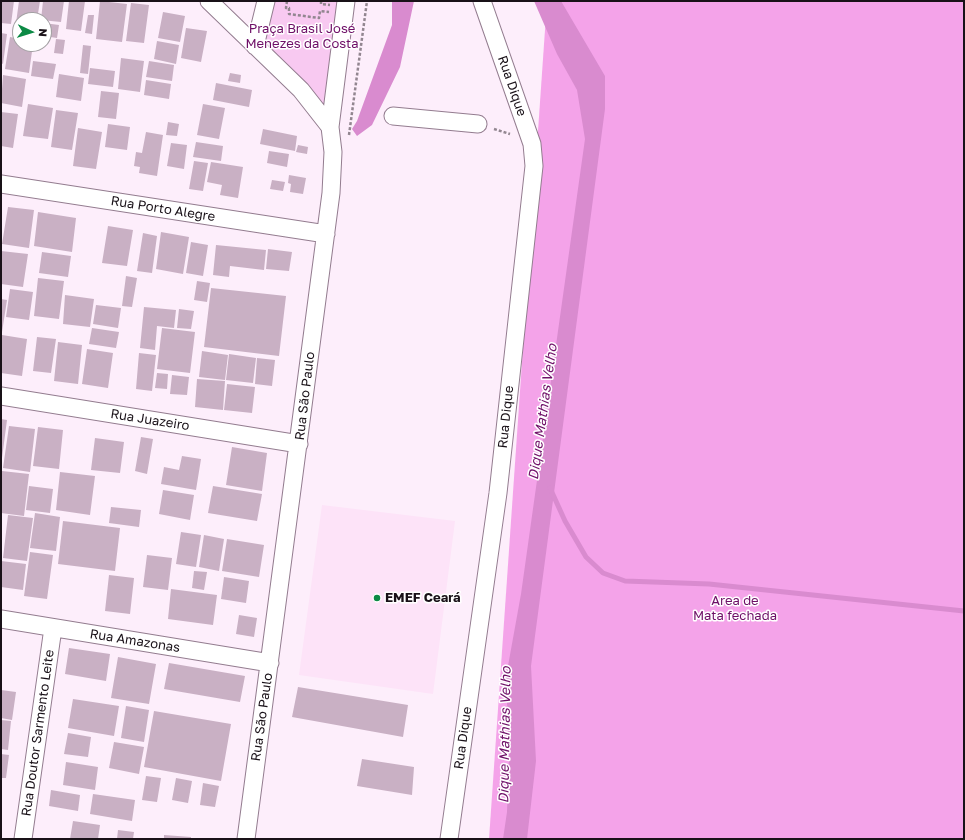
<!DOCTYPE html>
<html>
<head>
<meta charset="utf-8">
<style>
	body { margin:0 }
	#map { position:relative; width:965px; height:840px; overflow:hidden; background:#fdeefb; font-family:"Golos Text",sans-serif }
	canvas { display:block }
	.frame { position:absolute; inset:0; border:2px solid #191118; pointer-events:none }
	.north { position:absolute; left:12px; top:12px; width:40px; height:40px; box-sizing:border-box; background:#fff; border:1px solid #a3a0a3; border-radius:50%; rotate:94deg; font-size:11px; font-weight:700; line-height:16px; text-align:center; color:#191118 }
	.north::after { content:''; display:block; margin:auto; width:14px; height:18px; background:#0c8a45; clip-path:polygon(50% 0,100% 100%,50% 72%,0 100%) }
</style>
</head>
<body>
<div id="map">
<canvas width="965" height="840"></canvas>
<div class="frame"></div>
<div class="north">N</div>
</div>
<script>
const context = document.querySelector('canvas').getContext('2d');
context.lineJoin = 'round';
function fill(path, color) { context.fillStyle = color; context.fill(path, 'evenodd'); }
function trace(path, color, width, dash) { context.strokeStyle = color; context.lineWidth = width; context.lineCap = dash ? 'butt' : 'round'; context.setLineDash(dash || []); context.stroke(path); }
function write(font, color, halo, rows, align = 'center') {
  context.font = font + ' "Golos Text",sans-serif'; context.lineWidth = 3; context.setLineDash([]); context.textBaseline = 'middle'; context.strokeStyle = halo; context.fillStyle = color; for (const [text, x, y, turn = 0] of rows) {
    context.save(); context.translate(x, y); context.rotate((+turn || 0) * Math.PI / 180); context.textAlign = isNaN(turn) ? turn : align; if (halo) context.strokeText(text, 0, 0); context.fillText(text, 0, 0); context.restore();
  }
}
const built = new Path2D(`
	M 322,505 L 455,521 L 433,694 L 299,675 Z`);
const green = new Path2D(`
	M 269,1 L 343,1 L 328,117 L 258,45 Z`);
const forest = new Path2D(`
	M 547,1 L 964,1 L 964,839 L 489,839 Z`);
const water = new Path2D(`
	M 392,1 L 414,1 L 400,67 L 372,125 L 357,136 L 352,129 L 357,121 L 392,25 Z
	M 534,1 L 561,1 L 605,76 L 605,109 L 531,666 L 536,761 L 527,839 L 503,839 L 507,812 L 509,754 L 506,677 L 521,594 L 585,139 L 577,90 L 557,54 Z`);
const stream = new Path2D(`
	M 550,488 L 565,521 L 586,557 L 603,573 L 625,581 L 709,584 L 964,611`);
const building = new Path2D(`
	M 1,1 L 14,1 L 11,24 L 1,23 Z
	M 19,1 L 40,1 L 37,20 L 20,20 L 20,24 L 16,23 Z
	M 43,1 L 64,1 L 61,22 L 41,20 Z
	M 69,1 L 85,1 L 81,31 L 66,29 Z
	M 100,1 L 127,4 L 122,42 L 96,39 Z
	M 131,3 L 149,5 L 144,43 L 126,41 Z
	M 163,12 L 185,16 L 180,42 L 158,38 Z
	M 88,15 L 94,15 L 92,34 L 85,33 Z
	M 44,23 L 59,25 L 57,38 L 44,36 Z
	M 186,28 L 207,31 L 201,62 L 181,58 Z
	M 1,33 L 7,34 L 3,64 L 1,63 Z
	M 10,37 L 20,39 L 20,44 L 33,44 L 29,73 L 5,69 Z
	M 56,39 L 65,40 L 63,54 L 54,53 Z
	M 157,41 L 179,45 L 176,64 L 154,59 Z
	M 83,45 L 91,46 L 88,74 L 80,73 Z
	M 121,58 L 144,61 L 140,92 L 118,89 Z
	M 33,61 L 56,64 L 53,79 L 31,76 Z
	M 149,61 L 174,65 L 172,81 L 146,77 Z
	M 90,68 L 115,71 L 113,87 L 88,84 Z
	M 230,73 L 241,75 L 240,83 L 228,81 Z
	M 59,74 L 84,78 L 81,101 L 56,97 Z
	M 3,75 L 26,79 L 22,107 L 1,103 Z
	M 146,80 L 171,84 L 169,99 L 144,95 Z
	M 216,83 L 252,90 L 249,107 L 213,100 Z
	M 101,91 L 119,93 L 116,119 L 98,117 Z
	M 28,104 L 53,108 L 48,139 L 23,136 Z
	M 203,104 L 225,108 L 219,139 L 197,135 Z
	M 56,110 L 78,113 L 72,150 L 51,147 Z
	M 1,112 L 18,114 L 13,148 L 1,146 Z
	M 168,122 L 179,124 L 177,136 L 166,135 Z
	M 108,124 L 130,127 L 127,150 L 105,147 Z
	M 78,128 L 102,132 L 96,169 L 73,166 Z
	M 263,129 L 297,136 L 295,151 L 260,144 Z
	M 146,132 L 163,135 L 157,176 L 139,173 L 140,167 L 134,166 L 136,152 L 142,153 Z
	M 196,142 L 223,146 L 221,161 L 193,157 Z
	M 171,143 L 187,145 L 184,169 L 167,166 Z
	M 298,145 L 308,147 L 307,154 L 296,152 Z
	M 269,151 L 289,154 L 287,167 L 267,163 Z
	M 194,161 L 208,163 L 203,191 L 189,189 Z
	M 211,162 L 243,167 L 238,198 L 220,195 L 222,185 L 207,182 Z
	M 289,175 L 306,178 L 303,194 L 290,192 L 291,184 L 288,183 Z
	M 272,180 L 285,182 L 283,191 L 270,189 Z
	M 8,207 L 34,210 L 29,248 L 2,244 Z
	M 38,212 L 76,218 L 72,252 L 34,246 Z
	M 108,226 L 133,230 L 127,266 L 102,263 Z
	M 161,232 L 189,237 L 183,274 L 156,269 Z
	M 143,233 L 157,236 L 152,273 L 137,271 Z
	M 191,242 L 208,245 L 203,276 L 186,273 Z
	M 216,245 L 266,250 L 264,270 L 230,266 L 229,277 L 213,275 Z
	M 268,249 L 292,252 L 289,271 L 266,269 Z
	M 1,251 L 28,254 L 23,287 L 1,284 Z
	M 42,252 L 71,256 L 68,277 L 39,273 Z
	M 126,276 L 137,278 L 132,307 L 122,306 Z
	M 38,278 L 64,281 L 59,319 L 34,316 Z
	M 197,281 L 210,283 L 207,302 L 194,300 Z
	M 211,288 L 286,296 L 279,356 L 204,347 Z
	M 10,289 L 33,292 L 29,320 L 6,317 Z
	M 65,295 L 94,299 L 90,327 L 63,324 Z
	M 1,299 L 7,300 L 2,332 L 1,332 Z
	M 96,305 L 121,308 L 118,328 L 93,324 Z
	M 144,307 L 176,310 L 174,328 L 157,326 L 155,350 L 140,348 Z
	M 179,309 L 194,311 L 191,329 L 177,328 Z
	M 92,328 L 119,332 L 116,348 L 89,344 Z
	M 162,328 L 195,332 L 190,373 L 157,369 Z
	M 2,335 L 27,339 L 22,376 L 1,373 Z
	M 37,337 L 56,339 L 51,373 L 33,371 Z
	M 58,342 L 82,345 L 78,384 L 54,381 Z
	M 87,349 L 113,353 L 108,388 L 82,384 Z
	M 202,351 L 228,355 L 225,380 L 199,377 Z
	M 139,353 L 156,355 L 152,391 L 136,389 Z
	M 229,354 L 256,358 L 253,383 L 226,380 Z
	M 257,358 L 275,360 L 272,386 L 255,384 Z
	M 157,373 L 168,374 L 167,389 L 155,388 Z
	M 172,375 L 189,377 L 187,395 L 170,394 Z
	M 197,379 L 225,381 L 223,410 L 195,407 Z
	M 227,384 L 255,387 L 252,413 L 224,410 Z
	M 1,419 L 7,420 L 2,458 L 1,458 Z
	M 9,426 L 35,429 L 30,472 L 3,468 Z
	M 38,427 L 63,430 L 59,469 L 33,466 Z
	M 141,437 L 153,439 L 147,474 L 135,471 Z
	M 95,438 L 124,442 L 120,473 L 91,470 Z
	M 232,447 L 267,453 L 262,491 L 226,485 Z
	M 182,456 L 201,459 L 196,490 L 161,484 L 164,467 L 179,470 Z
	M 2,471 L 29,474 L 24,516 L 1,513 Z
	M 60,472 L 95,476 L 90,515 L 56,510 Z
	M 29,486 L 53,489 L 50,513 L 26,510 Z
	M 213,486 L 262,494 L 257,521 L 208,513 Z
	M 163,490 L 194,495 L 190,520 L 159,514 Z
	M 111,507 L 141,510 L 139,527 L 109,523 Z
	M 35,513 L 60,517 L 56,551 L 30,548 Z
	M 8,515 L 33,518 L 27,561 L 3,558 Z
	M 63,521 L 120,528 L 115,571 L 58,564 Z
	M 181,532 L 201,535 L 196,567 L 176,564 Z
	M 204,535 L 224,539 L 219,571 L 199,567 Z
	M 227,539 L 264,545 L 259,577 L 222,571 Z
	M 30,552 L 53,555 L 47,599 L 24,596 Z
	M 147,555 L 172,558 L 168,590 L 143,587 Z
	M 1,561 L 26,564 L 23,590 L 1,587 Z
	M 194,571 L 207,572 L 204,590 L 192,588 Z
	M 109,575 L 134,578 L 130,614 L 105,611 Z
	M 224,577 L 249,581 L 246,603 L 221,599 Z
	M 171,589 L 217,595 L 213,625 L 168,619 Z
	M 239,615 L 257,618 L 254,637 L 236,634 Z
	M 69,648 L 110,654 L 106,681 L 65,674 Z
	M 118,657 L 156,664 L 149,704 L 111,698 Z
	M 169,663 L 245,676 L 240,702 L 164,689 Z
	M 298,687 L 408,705 L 403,737 L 292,717 Z
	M 1,690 L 16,692 L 12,720 L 1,718 Z
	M 73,699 L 119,706 L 114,736 L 68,728 Z
	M 126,706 L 149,710 L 144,742 L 121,738 Z
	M 154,711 L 231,724 L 221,781 L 144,767 Z
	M 1,720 L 11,721 L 8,750 L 1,749 Z
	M 68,733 L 91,737 L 88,757 L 64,754 Z
	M 114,742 L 144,747 L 139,774 L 109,768 Z
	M 1,754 L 9,755 L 6,778 L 1,778 Z
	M 362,759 L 414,767 L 412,795 L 357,786 Z
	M 66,762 L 98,767 L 95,790 L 63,785 Z
	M 146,776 L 161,778 L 157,802 L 142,800 Z
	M 176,778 L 192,781 L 188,803 L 172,800 Z
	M 203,783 L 219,786 L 215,807 L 200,805 Z
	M 51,790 L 80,795 L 78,811 L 49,806 Z
	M 93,794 L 135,800 L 132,821 L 90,814 Z
	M 73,821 L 100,825 L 98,839 L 70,839 Z
	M 118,830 L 134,832 L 133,839 L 117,839 Z
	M 164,835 L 191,837 L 191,839 L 164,839 Z`);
const path = new Path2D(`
	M 287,1 L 286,8 L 289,8 L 289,14 L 319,18 L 320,11 L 329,12
	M 321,1 L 321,4 L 330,5
	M 494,129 L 510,134
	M 349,135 L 367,1`);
const minor = new Path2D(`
	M 209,1 L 301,90 L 330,127 L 333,152 L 331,193 L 246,839
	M 255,46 L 266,1
	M 393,116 L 478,124
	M 330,127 L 346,1
	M 1,184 L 326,234
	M 1,396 L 299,444
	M 1,619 L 270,663
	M 23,839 L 53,628
	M 449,839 L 498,493 L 534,166 L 532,144 L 482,1`);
const markers = [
	[377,598,4,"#0c8a45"]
];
const parkNames = [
	["Praça Brasil José",302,29],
	["Menezes da Costa",302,44],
	["Area de",735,601],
	["Mata fechada",735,616]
];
const streetNames = [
	["Rua Dique",512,86,71],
	["Rua Porto Alegre",163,209,9],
	["Rua São Paulo",305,396,-83],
	["Rua Dique",506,417,-84],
	["Rua Juazeiro",150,420,9],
	["Rua Amazonas",135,641,9],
	["Rua São Paulo",262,717,-82],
	["Rua Doutor Sarmento Leite",38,733,-82],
	["Rua Dique",463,738,-82]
];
const poiNames = [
	["EMEF Ceará",385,598]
];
const waterNames = [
	["Dique Mathias Velho",543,412,-82],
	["Dique Mathias Velho",505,735,-89]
];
fill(built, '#fde3f8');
fill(green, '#f8c9f1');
fill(forest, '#f4a3e9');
fill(water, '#d98bcf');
trace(stream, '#d98bcf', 5);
fill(building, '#c9b0c4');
trace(minor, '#937c8f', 19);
trace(path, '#928690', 2.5, [3, 2]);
trace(minor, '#fff', 17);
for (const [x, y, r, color] of markers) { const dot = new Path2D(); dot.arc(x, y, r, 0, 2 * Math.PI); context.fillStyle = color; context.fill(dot); trace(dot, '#fff', 1.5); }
write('13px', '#6e0f67', '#fff', parkNames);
write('13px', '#191118', '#fff', streetNames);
write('bold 13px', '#191118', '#fff', poiNames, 'left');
write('italic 14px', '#701169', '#fff', waterNames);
</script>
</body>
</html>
